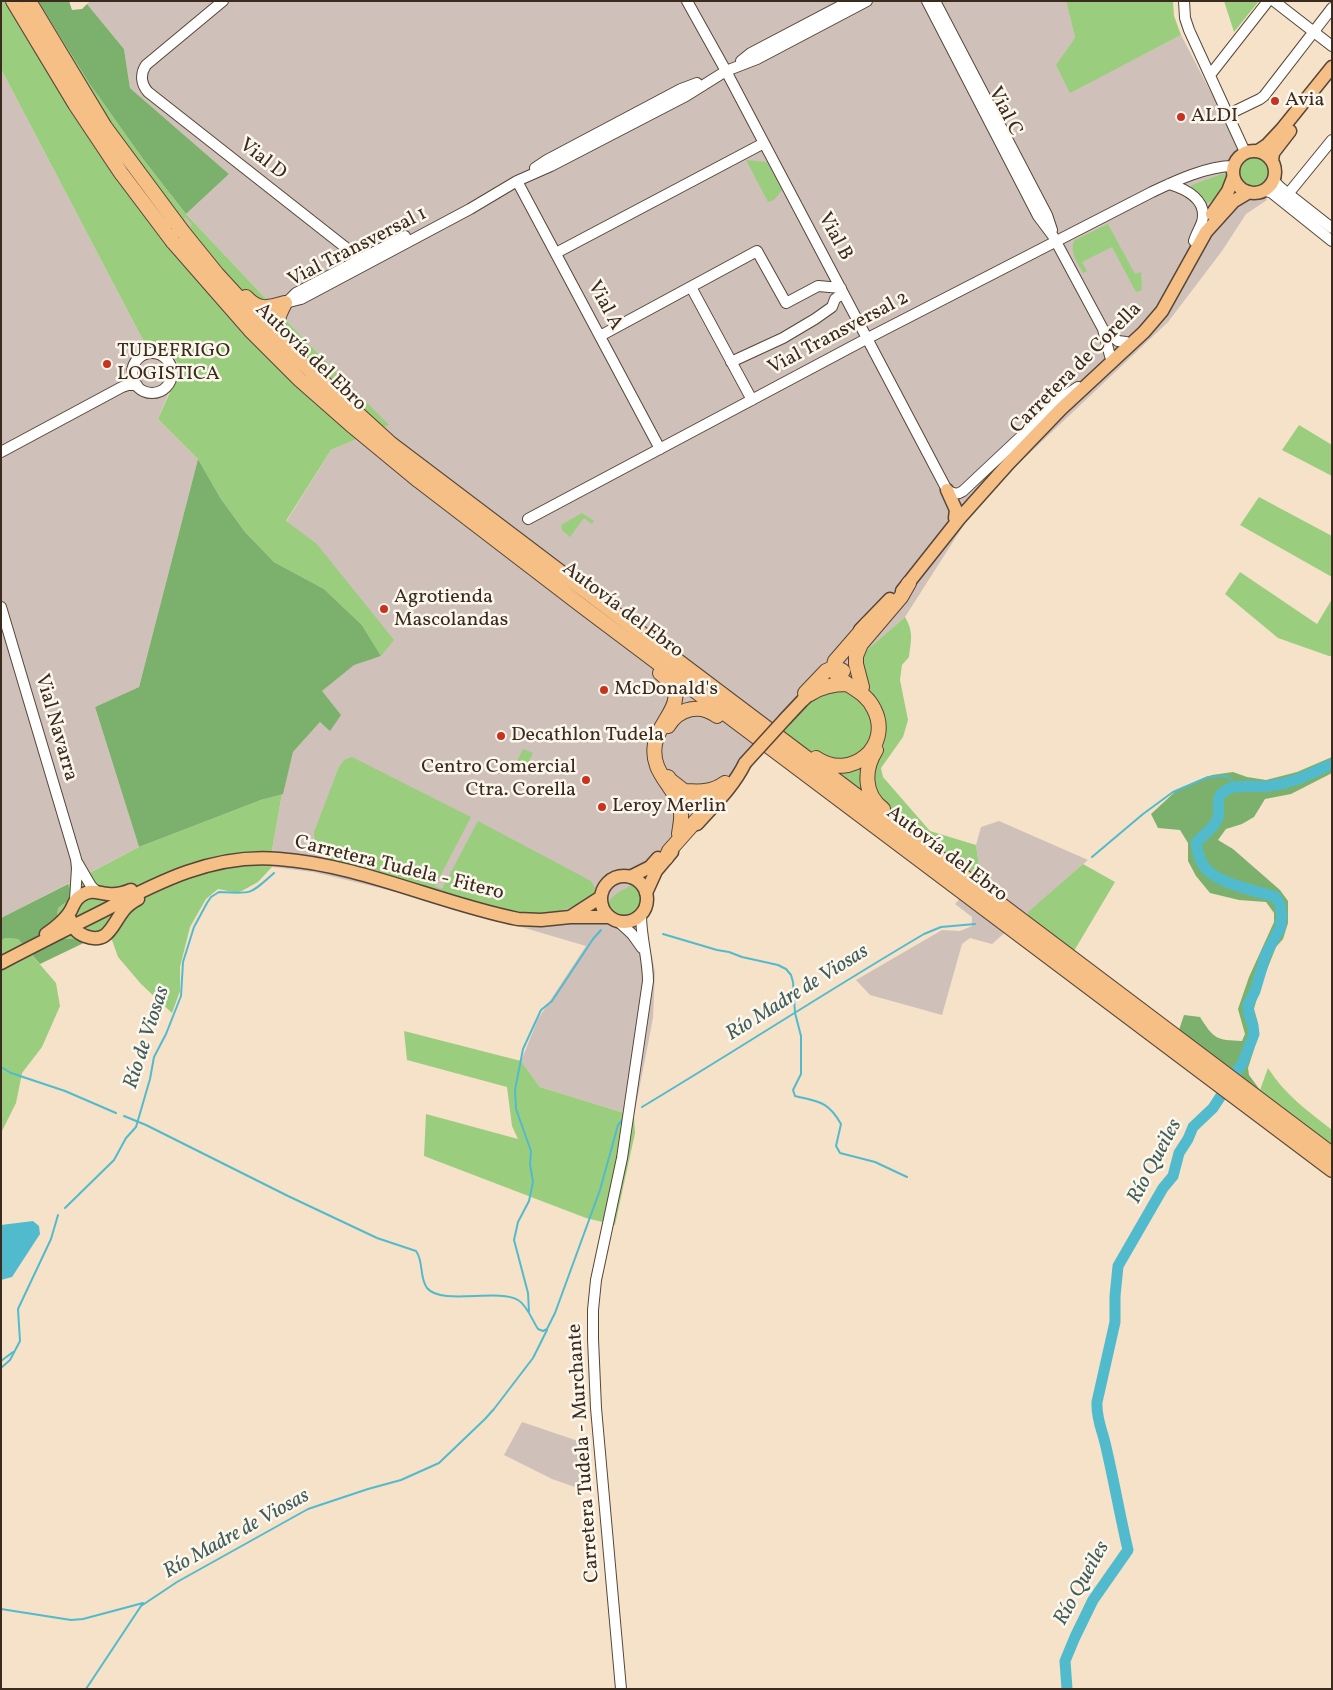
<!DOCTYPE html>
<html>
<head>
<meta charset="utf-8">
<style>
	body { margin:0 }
	#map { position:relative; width:1333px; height:1690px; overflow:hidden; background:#f5e2c9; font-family:Vollkorn,serif }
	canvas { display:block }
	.frame { position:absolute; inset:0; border:2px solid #3b2a1e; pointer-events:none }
</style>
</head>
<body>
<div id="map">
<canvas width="1333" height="1690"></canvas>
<div class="frame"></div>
</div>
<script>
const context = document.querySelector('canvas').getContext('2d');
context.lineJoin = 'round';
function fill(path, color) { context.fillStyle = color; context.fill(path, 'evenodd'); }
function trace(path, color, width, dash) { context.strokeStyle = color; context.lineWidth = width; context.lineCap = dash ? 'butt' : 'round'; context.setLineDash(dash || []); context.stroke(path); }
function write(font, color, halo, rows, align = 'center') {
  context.font = font + ' Vollkorn,serif'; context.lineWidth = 5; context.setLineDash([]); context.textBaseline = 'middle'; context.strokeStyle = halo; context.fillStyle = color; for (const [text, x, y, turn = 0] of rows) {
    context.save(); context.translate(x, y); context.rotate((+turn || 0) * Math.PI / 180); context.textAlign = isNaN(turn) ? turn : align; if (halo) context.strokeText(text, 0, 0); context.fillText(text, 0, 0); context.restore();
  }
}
const industrial = new Path2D(`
	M 90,1 L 1066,1 L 1075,38 L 1070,92 L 1181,35 L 1267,200 L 1246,214 L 1222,251 L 1168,322 L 979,501 L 905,617 L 782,724 L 656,870 L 649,898 L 645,923 L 655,972 L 653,1018 L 634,1116 L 540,1087 L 521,1061 L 538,1019 L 586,946 L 426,899 L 313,872 L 272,867 L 272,850 L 282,794 L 293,752 L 320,722 L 322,691 L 354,664 L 381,656 L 316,543 L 286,522 L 331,450 L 388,425 L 301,336 L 186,214 L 229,174 L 130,88 L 124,49 L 87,4 Z
	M 1,69 L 144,342 L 168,350 L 180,366 L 158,419 L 198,459 L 139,687 L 95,707 L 139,847 L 1,918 Z
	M 999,821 L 1088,860 L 992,944 L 970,938 L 962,944 L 942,1015 L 870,995 L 856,980 L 942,930 L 960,931 L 972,926 L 972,917 L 955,904 L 970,887 L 980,872 L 976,845 L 981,827 Z
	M 522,1422 L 581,1442 L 584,1487 L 575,1487 L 552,1479 L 504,1455 Z`);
const green = new Path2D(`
	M 1,1 L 38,1 L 89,83 L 143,159 L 186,214 L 301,336 L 389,425 L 331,450 L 286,521 L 316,543 L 394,640 L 381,656 L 362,625 L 324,589 L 274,562 L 245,532 L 221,499 L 198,459 L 158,419 L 173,385 L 180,366 L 168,350 L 144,342 L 1,69 Z
	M 1066,1 L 1173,1 L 1174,16 L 1181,35 L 1070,93 L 1056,65 L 1075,38 Z
	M 1224,1 L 1259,1 L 1234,32 Z
	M1237 172a16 16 0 1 1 32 0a16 16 0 1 1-32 0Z
	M 746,160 L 767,162 L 782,190 L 774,200 L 768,202 Z
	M 1222,174 L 1226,175 L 1227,182 L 1216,199 L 1205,204 L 1191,187 L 1192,185 Z
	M 1108,224 L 1135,274 L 1141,272 L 1142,290 L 1136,292 L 1112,247 L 1082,262 L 1087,271 L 1083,273 C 1078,263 1068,250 1075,240 Z
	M 1299,425 L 1332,445 L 1332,476 L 1282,450 Z
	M 1259,497 L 1332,536 L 1332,577 L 1240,525 Z
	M 582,513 L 594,521 L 592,524 L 584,518 L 570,537 L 562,530 L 561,525 Z
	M 1240,572 L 1317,624 L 1332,599 L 1332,656 L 1329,656 L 1278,638 L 1225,594 Z
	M 905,617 C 914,633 911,639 909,657 L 902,665 L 900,680 L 908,720 L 903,737 L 881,768 L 883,777 L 930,831 L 976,845 L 980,872 L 970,887 L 768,739 L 801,707 Z
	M 523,749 L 533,753 L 522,775 L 510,769 L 512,766 L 514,767 Z
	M 352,757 L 471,817 L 435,886 L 442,889 L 478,821 L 591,881 L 595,888 L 595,896 C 576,906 562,912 541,914 C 515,916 487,904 462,898 C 418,886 372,875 329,859 L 329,857 C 318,853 314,844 314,832 L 339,767 L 344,760 Z
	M 282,794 L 272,850 L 272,867 L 258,882 L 238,893 L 218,889 L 206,899 L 190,927 L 180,967 L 180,991 L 172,1013 L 141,984 L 118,957 L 112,940 L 66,939 L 56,928 L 58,908 L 73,897 L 68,884 L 139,847 L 261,800 Z
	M 1083,864 L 1115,882 L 1074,951 L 1027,915 L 1028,912 Z
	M 632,885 C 658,902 618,935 608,903 C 613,894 623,890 632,885 Z
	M 5,938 L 18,939 L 56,983 L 60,1006 L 42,1047 L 22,1073 L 16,1103 L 1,1133 L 1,941 Z
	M 404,1031 L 521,1061 L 540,1087 L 634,1116 L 635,1133 L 615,1225 L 586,1218 L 424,1156 L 426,1114 L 518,1139 L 512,1126 L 507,1087 L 407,1060 Z
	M 1268,1068 C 1284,1094 1308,1111 1332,1130 L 1332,1163 L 1251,1102 L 1260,1090 Z`);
const forest = new Path2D(`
	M 38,1 L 69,1 L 72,10 L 82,9 L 87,4 L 124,49 L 130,88 L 229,174 L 186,214 L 143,159 L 89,83 Z
	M 198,459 L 221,499 L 245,532 L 274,562 L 324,589 L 362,625 L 381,656 L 354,665 L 322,691 L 341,715 L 330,731 L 320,722 L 293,752 L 283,794 L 261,800 L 139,847 L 95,707 L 139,687 Z
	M 1332,757 L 1332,773 L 1291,794 L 1265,799 L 1254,817 L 1242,824 L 1226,829 L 1218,840 L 1233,849 L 1280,890 L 1288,901 L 1288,923 L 1283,939 L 1276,947 L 1260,987 L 1254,1009 L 1258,1023 L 1258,1037 L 1248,1068 L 1249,1075 L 1260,1090 L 1247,1107 L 1178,1033 L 1184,1015 L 1200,1017 C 1214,1039 1216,1040 1242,1041 L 1245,1034 L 1238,1009 L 1249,977 L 1274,922 L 1274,913 L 1266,902 L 1239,900 L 1210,893 L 1196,876 L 1188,861 L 1188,843 L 1180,830 L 1158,828 L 1151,814 L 1177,790 L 1212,775 L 1233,772 L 1247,777 L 1266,780 L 1297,772 Z
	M 68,884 L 73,897 L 58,908 L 56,928 L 66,939 L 92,939 L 40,964 L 18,939 L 5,938 L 1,941 L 1,918 Z`);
const water = new Path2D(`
	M 33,1221 L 39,1226 L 40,1234 L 12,1277 L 1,1280 L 1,1225 Z`);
const stream = new Path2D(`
	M 1092,857 L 1143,814 L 1173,792 L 1208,777 L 1226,776 L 1239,786
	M 663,934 L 717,950 L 729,952 L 742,957 L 778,965 L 786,969 L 791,975 L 793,982 L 795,1013 L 801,1036 L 801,1074 L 793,1090 L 795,1096 C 819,1102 828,1101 841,1124 L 836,1146 L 840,1153 L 875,1162 L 907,1177
	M 1,1067 L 11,1073 L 65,1091 L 116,1113
	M 642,1107 C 737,1050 829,990 924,934 L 941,927 L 975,924
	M 124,1116 L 146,1125 L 288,1196 L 377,1238 L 416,1251 C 424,1262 419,1277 427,1288 C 442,1306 498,1288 518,1300 C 527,1305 532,1320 538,1329 L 543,1331 L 547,1329 L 555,1313 L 600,1190 L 618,1125 L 623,1119
	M 65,1208 L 114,1160 L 126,1138 L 136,1127 L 150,1079 L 154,1057 L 166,1034 L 181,996 L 183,962 L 194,927 L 207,903 L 211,897 L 219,892 C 253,894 249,895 274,873
	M 529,1312 L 528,1293 L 514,1240 L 518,1222 L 529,1201 L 533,1182 L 530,1164 L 531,1151 L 516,1109 L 515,1090 L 523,1049 L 541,1010 L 552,1001 L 593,939 L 601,930
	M 1,1361 L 13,1352
	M 1,1368 L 10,1360 L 20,1341 L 18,1309 L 51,1239 L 58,1215
	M 1,1609 L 71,1620 L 83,1619 L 143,1603 L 141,1606 L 177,1582 L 308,1509 L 368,1489 L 401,1480 L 439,1463 L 485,1419 L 494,1409 L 533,1358 L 547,1330
	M 86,1689 L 141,1606`);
const river = new Path2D(`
	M 1067,1689 L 1065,1661 L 1075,1637 L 1093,1600 L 1128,1550 C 1120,1516 1114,1481 1106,1447 C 1103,1432 1096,1419 1097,1402 L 1115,1322 L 1115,1296 L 1118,1266 L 1163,1188 L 1173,1176 L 1179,1153 L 1188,1139 L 1193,1127 L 1213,1108 L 1243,1062 L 1254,1034 L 1253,1026 L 1249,1015 L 1248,1005 L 1255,991 L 1266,954 L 1280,928 L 1282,916 L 1280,905 L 1276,897 C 1255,890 1213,884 1202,863 C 1199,857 1197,850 1196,843 C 1203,835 1212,830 1217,820 C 1221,812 1215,802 1221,794 C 1233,782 1255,788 1270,786 C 1294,783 1310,774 1332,764`);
const minorTunnel = new Path2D(`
	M 164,242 L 189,221`);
const minor = new Path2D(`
	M 223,1 L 146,65 C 140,74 141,84 148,92 L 364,262
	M 687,1 L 726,71 L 947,490 C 954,494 957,495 963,491 L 1063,397 L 1078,387
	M 927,1 L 1038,216 L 1053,236 L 1103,329 L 1110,356
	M 935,1 L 1047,215 L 1052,230
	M 1184,1 L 1185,18 L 1189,30 L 1245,152
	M 1274,1 L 1332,46
	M 741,61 L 751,53 L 850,1
	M 1210,75 L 1268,1
	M 1229,114 L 1260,99 L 1264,96 L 1332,8
	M 535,168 L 547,160 L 681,89 L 697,83
	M 1273,180 L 1281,188 L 1332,228
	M 517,181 L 660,449
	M 1169,184 C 1186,189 1208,200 1202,222 C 1200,228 1196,234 1194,241
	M 1264,190 L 1272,193 L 1332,241
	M 1288,194 L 1332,140
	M 556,253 L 764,143
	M 691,287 L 752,400
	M 287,302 L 296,293 L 405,236
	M 285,303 L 301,299 L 470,209 L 517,181 L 551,166 L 686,96 L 726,71 L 757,59 L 867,1
	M 1104,330 L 1118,341 L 1126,342
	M 600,336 L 757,251 L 786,303 L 818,286 L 841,288
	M132 373a20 20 0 1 1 40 0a20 20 0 1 1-40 0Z
	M 731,362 L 783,338 L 815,319 L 832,307 L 835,299 L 843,293
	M 1,452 L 122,387 L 128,385 L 137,385
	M 528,519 L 868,338 L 1152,192 C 1175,181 1207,166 1233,166
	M 1,607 L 76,859 L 77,868 L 75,900
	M 77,862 L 91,886 L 96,891
	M 619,922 L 632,934 L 642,948
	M 621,1689 L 596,1408 L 593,1339 L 593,1310 L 596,1280 L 622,1158 L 648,981 C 648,959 641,938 641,915`);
const major = new Path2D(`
	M1233 172a21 21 0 1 1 42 0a21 21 0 1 1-42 0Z
	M 1258,151 L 1267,145 L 1282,129 L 1332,67
	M 1272,161 L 1273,153 L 1290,131
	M 1212,214 L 1228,191 L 1233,178
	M 947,490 L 956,510 L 955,518
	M 902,591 L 959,519 L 1009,463 L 1061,409 L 1144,332 L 1162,311 L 1206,232 L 1234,201 L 1249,192
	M 860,630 L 890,599
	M 786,718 L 802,701 L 816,688
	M 697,824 C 714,805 734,786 745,763
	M601 899a23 23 0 1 1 46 0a23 23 0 1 1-46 0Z
	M 630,877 L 650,867 L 658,858
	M 646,893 L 656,871 L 672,852
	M 570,917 L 601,897
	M 70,919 C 73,927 76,933 85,936 C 108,945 112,925 123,911 C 127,906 132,902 138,899
	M 46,934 C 54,929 66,919 71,910 C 74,904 75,899 82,895 C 91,889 98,893 108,894 C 116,895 124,893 131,890
	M 1,963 C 35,945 69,928 103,911 C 158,882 214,853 279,859 C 361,865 438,903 518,919 L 541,920 L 570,917 L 609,917`);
const highway = new Path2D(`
	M 13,1 L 75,104 L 121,173 L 167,234
	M 29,1 L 105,127 L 177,224
	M 183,232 L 217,274 L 261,322 L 310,370 L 390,443 L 678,661 L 1332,1154
	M 173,242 L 250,330 L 300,380 L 350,424 L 419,481 L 582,606 L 1332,1170
	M 246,297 C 259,311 268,308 285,303
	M 285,303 C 276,320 274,325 287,340
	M 660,673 C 695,700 660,716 655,744 C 650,772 673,784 680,807 C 683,817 680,825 679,834
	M 862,687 L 856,664 L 856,656 L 861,644 L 901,597 L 909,583
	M 805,693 L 826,671 L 835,667 L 843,671
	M 810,694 C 822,686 833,684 847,684
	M 668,726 C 679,708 700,703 717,716
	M 876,750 C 864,769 863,794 883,809
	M 816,758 C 851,782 893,746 874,709 C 866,692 850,688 837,676 L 834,665 L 835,661 L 868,623
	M 686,791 C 702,792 712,792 725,783
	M 666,858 L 669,851 L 701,815 L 701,804 L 670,780 L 668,777`);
const majorBridge = new Path2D(`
	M 745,763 L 786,718`);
const highwayBridge = new Path2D(`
	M 177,224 L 183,232
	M 167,234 L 173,242`);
const markers = [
	[1275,101,5,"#c8321e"],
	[1181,117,5,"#c8321e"],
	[107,364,5,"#c8321e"],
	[384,609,5,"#c8321e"],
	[604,690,5,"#c8321e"],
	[501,736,5,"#c8321e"],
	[586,780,5,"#c8321e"],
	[602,807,5,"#c8321e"]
];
const poiNames = [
	["Avia",1285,101],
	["ALDI",1191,117],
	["TUDEFRIGO",117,352],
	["LOGISTICA",117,375],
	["Agrotienda",394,598],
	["Mascolandas",394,621],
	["McDonald's",614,690],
	["Decathlon Tudela",511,736],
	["Centro Comercial",576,768,"right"],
	["Ctra. Corella",576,791,"right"],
	["Leroy Merlin",612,807]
];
const streetNames = [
	["Vial C",1004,112,63],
	["Vial D",262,160,38],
	["Vial B",834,237,62],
	["Vial Transversal 1",358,248,-27],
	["Vial A",604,306,62],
	["Vial Transversal 2",839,334,-28],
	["Autovía del Ebro",310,358,44],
	["Carretera de Corella",1077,369,-45],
	["Autovía del Ebro",622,611,37],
	["Vial Navarra",55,728,74],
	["Autovía del Ebro",946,855,37],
	["Carretera Tudela - Fitero",399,869,14],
	["Carretera Tudela - Murchante",585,1453,-94]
];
const waterNames = [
	["Río Madre de Viosas",798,994,-32],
	["Río de Viosas",148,1038,-72],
	["Río Queiles",1156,1162,-62],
	["Río Madre de Viosas",237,1535,-29],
	["Río Queiles",1083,1584,-61]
];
fill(industrial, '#cfc0ba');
fill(green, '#9ace7e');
fill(forest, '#7bb16d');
fill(water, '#51bbcd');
trace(stream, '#51bbcd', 2);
trace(river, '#51bbcd', 11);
trace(minorTunnel, '#d0bda7', 10, [10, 5]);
trace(minor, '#574638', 12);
trace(major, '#574638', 15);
trace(highway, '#574638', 16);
trace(minor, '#fff', 10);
trace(major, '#f5bf86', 12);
trace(highway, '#f5bf86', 14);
trace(majorBridge, '#574638', 15, []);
trace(highwayBridge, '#574638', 16, []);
trace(majorBridge, '#f5bf86', 12);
trace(highwayBridge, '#f5bf86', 14);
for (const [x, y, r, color] of markers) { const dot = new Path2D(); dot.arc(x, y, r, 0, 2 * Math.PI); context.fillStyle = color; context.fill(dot); trace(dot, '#fbf7ec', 2); }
write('20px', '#3b2a1e', '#fbf7ec', poiNames, 'left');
write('20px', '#3b2a1e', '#fbf7ec', streetNames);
write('italic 21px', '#435d5b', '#fbf7ec', waterNames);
</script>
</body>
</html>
